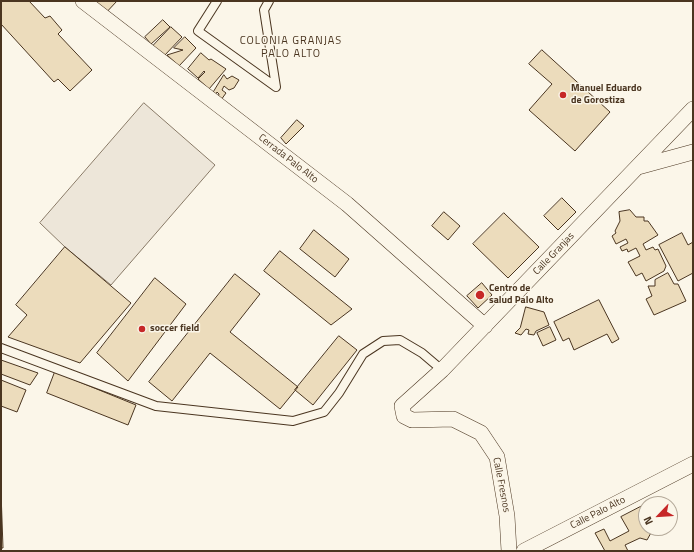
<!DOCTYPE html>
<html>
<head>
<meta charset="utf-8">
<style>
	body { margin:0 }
	#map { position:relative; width:694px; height:552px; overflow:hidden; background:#fbf6e9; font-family:"Titillium Web",sans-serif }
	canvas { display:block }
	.frame { position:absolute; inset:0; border:2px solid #4a3520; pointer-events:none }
	.north { position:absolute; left:638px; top:496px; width:40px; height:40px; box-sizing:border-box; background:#fbf6e9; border:1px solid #b4a999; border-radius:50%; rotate:245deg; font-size:11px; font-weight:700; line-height:16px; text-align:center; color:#4a3520 }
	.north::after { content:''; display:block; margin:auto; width:14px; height:18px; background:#c62828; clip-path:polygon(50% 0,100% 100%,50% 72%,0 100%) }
</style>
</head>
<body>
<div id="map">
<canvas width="694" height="552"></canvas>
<div class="frame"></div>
<div class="north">N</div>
</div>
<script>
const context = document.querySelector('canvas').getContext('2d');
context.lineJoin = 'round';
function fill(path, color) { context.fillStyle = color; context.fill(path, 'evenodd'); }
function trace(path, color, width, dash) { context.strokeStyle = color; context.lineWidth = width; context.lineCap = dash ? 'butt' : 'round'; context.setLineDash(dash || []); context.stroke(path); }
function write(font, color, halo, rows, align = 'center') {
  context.font = font + ' "Titillium Web",sans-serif'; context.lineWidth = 3; context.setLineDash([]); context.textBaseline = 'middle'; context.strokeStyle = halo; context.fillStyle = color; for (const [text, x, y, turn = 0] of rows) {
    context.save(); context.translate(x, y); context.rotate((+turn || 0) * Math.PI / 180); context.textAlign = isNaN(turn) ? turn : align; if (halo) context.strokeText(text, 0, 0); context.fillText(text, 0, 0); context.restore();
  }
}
const green = new Path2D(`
	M 144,103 L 215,165 L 111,285 L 65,247 L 40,223 Z`);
const building = new Path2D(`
	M 1,1 L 29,1 L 45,18 L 50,16 L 62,30 L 58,34 L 92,70 L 70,91 L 58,79 L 54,82 L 1,24 Z
	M 88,1 L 117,1 L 103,16 Z
	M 163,20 L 170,27 L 151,44 L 145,37 Z
	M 171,27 L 182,37 L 164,56 L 153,46 Z
	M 185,37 L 196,48 L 179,66 L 167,55 L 183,50 L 174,48 Z
	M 542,50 L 610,112 L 575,151 L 529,110 L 552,84 L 529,64 Z
	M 201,53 L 209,60 L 211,59 L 226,69 L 209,89 L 198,79 L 205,72 L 204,71 L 198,78 L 188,69 Z
	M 224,75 L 227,79 L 232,76 L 239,80 L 234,88 L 229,90 L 224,86 L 222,90 L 226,93 L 221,100 L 218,98 L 219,94 L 217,92 L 215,95 L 213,93 Z
	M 297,120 L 304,126 L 286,144 L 281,138 Z
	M 562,198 L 576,212 L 558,230 L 544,216 Z
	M 630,210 L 636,217 L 644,217 L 644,221 L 648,221 L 658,235 L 643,244 L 646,250 L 653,247 L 655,250 L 658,249 L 666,266 L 664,271 L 646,281 L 642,273 L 636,276 L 628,262 L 640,256 L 636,248 L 628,252 L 627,249 L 622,251 L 620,247 L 628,243 L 626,239 L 616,244 L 612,236 L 616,233 L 615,231 L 620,221 L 619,212 Z
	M 444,212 L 460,226 L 448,240 L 432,226 Z
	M 504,213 L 539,247 L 508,278 L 473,244 Z
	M 314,230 L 349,259 L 335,277 L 300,249 Z
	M 682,233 L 688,245 L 693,242 L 693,273 L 678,281 L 659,245 Z
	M 65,247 L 131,303 L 80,363 L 8,337 L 27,315 L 16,305 Z
	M 280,251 L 352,309 L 331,325 L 264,271 Z
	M 668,273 L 674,284 L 678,284 L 686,301 L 654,315 L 646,299 L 652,296 L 648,286 L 655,286 L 655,280 Z
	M 235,274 L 260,294 L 230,332 L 298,387 L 280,409 L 210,353 L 172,401 L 149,382 Z
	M 155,278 L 186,304 L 128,381 L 97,353 Z
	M 482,283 L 492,295 L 478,308 L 467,296 Z
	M 599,300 L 619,339 L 612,343 L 607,334 L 574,350 L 569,338 L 563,341 L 554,322 Z
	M 526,307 L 544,312 L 549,325 L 536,331 L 534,335 L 528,334 L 529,330 L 526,329 L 521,335 L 515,333 L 520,328 Z
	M 550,327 L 556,340 L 543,346 L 537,333 Z
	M 339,336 L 357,350 L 313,405 L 295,390 Z
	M 1,360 L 38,373 L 30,385 L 1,374 Z
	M 55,372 L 136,405 L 128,425 L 47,393 Z
	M 1,380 L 26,390 L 17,412 L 1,406 Z
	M 1,492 L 3,548 L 1,548 Z
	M 646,504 L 646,526 L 644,526 L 652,531 L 647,540 L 640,538 L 625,545 L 628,551 L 605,551 L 595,533 L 604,529 L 610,541 L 629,531 L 621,517 Z`);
const lane = new Path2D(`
	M 217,1 L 198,31 L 276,87 L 264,10 L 269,1
	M 1,348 L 156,406 L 293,421 L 324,412 L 339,393 L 363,354 L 383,341 L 400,340 L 422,353 L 442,370`);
const street = new Path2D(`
	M 83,1 L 347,204 L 485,326
	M 638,167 L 693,152
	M 509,551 L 507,516 L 497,457 L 481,433 L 453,419 L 412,420 L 404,416 L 402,406 L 442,370 L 693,109
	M 524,551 L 693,464`);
const markers = [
	[563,95,4,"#c62828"],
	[480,295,5,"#c62828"],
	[142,329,4,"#c62828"]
];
const poiNames = [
	["Manuel Eduardo",571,89],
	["de Gorostiza",571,101],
	["Centro de",489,289],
	["salud Palo Alto",489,301],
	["soccer field",150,329]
];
const streetNames = [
	["Cerrada Palo Alto",288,159,38],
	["Calle Granjas",554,254,-46],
	["Calle Fresnos",501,485,79],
	["Calle Palo Alto",598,513,-27]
];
const neighbourhoodNames = [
	["COLONIA GRANJAS",291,41],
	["PALO ALTO",291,54]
];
fill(green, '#ede6d9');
trace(green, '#887966', 1);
fill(building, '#ecdcbc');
trace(building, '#4a3520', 1);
trace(lane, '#4a3520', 10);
trace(street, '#4a3520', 16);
trace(lane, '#fbf6e9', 8);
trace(street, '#fbf6e9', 15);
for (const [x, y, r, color] of markers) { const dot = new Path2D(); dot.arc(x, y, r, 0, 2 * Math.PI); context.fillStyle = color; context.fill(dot); trace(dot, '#fbf6e9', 1.5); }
write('bold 10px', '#4a3520', '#fbf6e9', poiNames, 'left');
write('10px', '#4a3520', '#fbf6e9', streetNames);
context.letterSpacing = '1px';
write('11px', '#4a3520', '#fbf6e9', neighbourhoodNames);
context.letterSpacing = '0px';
</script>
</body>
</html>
